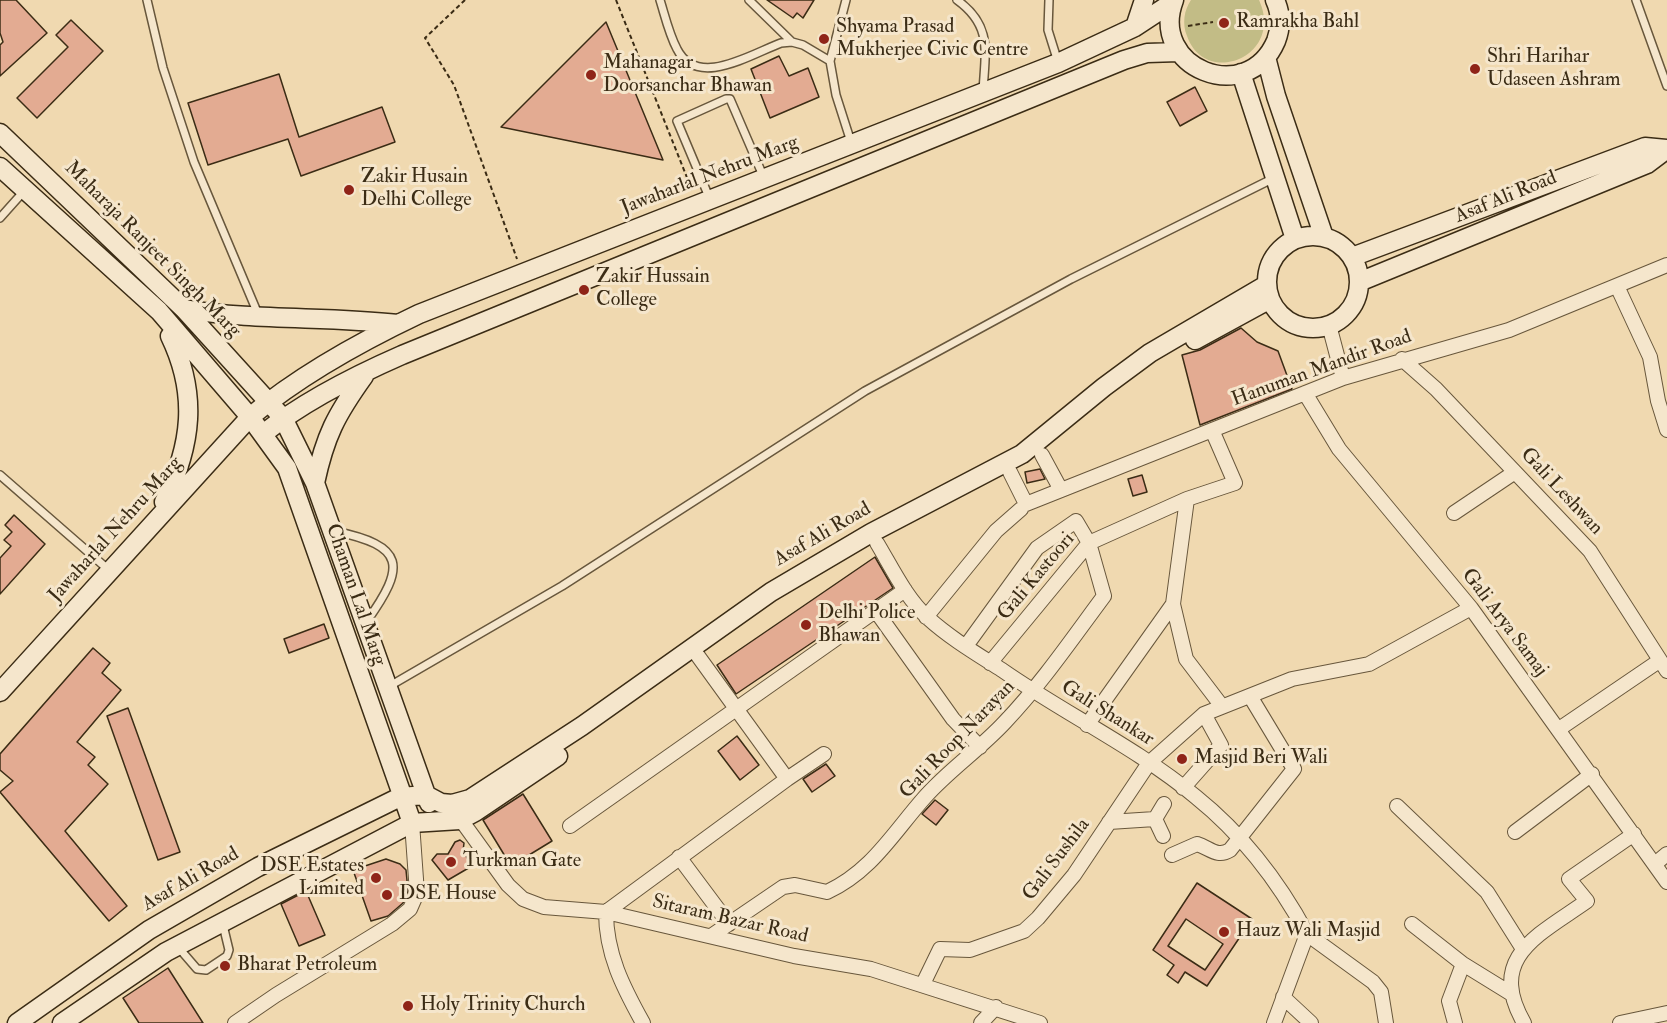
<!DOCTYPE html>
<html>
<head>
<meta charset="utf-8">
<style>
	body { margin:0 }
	canvas { display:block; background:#f0d9b0 }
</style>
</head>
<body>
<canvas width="1667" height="1023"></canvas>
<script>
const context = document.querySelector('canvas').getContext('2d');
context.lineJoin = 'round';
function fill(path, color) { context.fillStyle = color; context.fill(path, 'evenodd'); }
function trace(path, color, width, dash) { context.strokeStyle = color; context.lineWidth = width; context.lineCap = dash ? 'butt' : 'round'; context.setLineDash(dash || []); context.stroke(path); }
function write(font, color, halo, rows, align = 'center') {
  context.font = font + ' "IM FELL Double Pica",serif'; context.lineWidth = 6; context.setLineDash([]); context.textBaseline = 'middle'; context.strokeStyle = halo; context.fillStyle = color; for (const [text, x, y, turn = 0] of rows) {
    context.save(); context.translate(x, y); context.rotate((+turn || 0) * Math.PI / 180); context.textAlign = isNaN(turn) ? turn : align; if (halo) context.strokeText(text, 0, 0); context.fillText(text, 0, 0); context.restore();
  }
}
const green = new Path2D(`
	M 1191,0 L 1259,0 C 1285,57 1205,88 1187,36 C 1182,24 1184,10 1191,0 Z`);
const building = new Path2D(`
	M 0,0 L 16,0 L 47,33 L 0,76 L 0,45 L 3,42 L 0,33 Z
	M 767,0 L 814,0 L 803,18 L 797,13 L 793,18 Z
	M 71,20 L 103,51 L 37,118 L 17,98 L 68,47 L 56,35 Z
	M 606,22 L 663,160 L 501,127 Z
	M 779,56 L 789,76 L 808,68 L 819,97 L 770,118 L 751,69 Z
	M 279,74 L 299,137 L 382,107 L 395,142 L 301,176 L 288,139 L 208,165 L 188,103 Z
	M 1195,87 L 1207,111 L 1180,126 L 1167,102 Z
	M 1241,328 L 1257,342 L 1278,351 L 1292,389 L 1200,425 L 1182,355 L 1200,350 Z
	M 1040,469 L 1045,479 L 1027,483 L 1025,472 Z
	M 1142,475 L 1147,492 L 1133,496 L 1128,479 Z
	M 14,515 L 45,544 L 0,594 L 0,558 L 11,546 L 4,540 L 12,532 L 5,525 Z
	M 875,557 L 893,588 L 736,694 L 717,665 Z
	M 324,624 L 329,638 L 289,653 L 284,639 Z
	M 93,648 L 110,663 L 102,673 L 121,690 L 77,742 L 95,757 L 88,765 L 108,784 L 65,831 L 127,906 L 109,921 L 0,792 L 13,781 L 0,770 L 0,754 Z
	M 128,708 L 180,852 L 158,860 L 107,716 Z
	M 737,736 L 759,765 L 740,780 L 718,751 Z
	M 826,764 L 835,776 L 812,792 L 803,779 Z
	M 523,794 L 552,841 L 511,866 L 483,820 Z
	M 935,800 L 948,810 L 936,825 L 922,814 Z
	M 460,840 L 464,843 L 463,851 L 472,866 L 448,880 L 432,860 L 437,854 L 448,854 L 455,842 Z
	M 386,859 L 400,864 L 406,870 L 408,891 L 403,903 L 388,916 L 371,921 L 353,870 Z
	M 1197,883 L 1252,919 L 1207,986 L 1185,972 L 1178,983 L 1167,975 L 1174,965 L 1153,950 ZM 1186,919 L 1223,944 L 1205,970 L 1168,946 Z
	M 306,891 L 325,935 L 299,946 L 281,904 Z
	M 168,968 L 203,1023 L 139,1023 L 123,998 Z`);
const path = new Path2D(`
	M 465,0 L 425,38 L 454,85 L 517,259
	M 616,0 L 692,190
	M 1188,26 L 1213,22`);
const lane = new Path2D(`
	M 147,0 L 163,68 L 194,162 L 258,314
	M 660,0 C 665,16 669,34 677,49 C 697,89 751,54 781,43 L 792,42
	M 749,0 L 792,42 L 803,45 L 830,61
	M 846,0 L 830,61 L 836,95 L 851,142
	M 957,0 C 993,26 985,52 983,92
	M 1049,0 L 1048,30 L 1058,62
	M 1636,0 L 1667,86
	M 709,197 L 677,121 L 726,99 L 730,99 L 764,178
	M 0,218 L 25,190
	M 0,475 L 110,571
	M 334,531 C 406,546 406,566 367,621
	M 388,687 L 562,586 L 865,391 L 1071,279 L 1274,178
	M 178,947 L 197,969 L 206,970 L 227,956 L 229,950 L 223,925`);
const street = new Path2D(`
	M 1617,286 L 1650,357 L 1658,401 L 1667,430
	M 1329,325 L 1343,378
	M 1402,359 L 1436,389 L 1590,551 L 1667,671
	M 1305,393 L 1339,449 L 1471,608 L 1667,882
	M 1212,430 L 1235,483 L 1187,499 L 1173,604 L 1186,659 L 1221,705
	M 1042,455 L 1061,490
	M 1010,472 L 1026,504 L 1343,378 L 1509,330 L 1667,265
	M 1454,513 L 1515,472
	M 877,543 C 892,568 906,598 928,618 C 950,638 977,654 1002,670 C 1065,714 1137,748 1196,797 C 1242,834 1279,882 1307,934 L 1274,1023
	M 876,611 L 953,719 L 980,747
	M 926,617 L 996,531 L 1021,509
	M 698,656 L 787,779
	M 990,663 L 1089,543 L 1187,499
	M 1087,725 L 1173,604
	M 1559,729 L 1659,661
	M 1183,788 L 1221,745 L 1204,714
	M 1397,806 L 1487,892 L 1523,949
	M 456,813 L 508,885 L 523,899 L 544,907 L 606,912 L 794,956 L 871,969 L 1040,1023
	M 1155,819 L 1164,804
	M 1109,822 L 1155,819 L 1163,836
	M 570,826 L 905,590
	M 1515,832 L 1592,774
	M 1172,855 L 1197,844 C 1210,848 1217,858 1230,850 L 1294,769 L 1250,696
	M 679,857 L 729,924
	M 1655,864 L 1667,854
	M 1412,924 L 1463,964 L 1510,993
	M 1307,934 L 1373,982 L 1381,992 L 1386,1023
	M 711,936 L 783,887 L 795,885 L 827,892 C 872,871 893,833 925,797 C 949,770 980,749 1005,722 C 1042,683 1072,639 1104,596 L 1089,543 L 1076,521 L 1037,548 L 966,646
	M 923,984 L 940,949 L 970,950 L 1024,931 L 1038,918 L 1074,875 L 1149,763 L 1204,714 L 1292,679 L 1369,664 L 1471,608
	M 1283,997 L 1311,1023
	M 235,1023 L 276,995 L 392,924 L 410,909 L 417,893 L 412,823
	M 643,1023 C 623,987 606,954 606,912 L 787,779 L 824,754
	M 981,1023 L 996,1007
	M 1455,1023 L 1449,1001 L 1463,964
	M 1524,1023 C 1486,957 1539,935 1587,901 L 1569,879 L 1634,834
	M 1620,1023 L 1667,1013`);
const secondary = new Path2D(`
	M 1174,0 C 1148,68 1247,108 1276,41 C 1281,28 1281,13 1275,0
	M 1135,27 L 1144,0
	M 1266,57 L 1276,96 L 1324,237
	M 1241,73 L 1295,239
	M 0,133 L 184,309 L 283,418 L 315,483 L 429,803
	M 0,167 L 159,311 L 250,417 L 287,468 L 412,823
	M1267 282a46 46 0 1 1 92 0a46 46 0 1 1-92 0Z
	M 1352,257 L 1645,147 L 1667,149
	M 1359,282 L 1647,164 L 1667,149
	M 184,309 C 255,321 327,316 398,324
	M 1195,340 L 1270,299
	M 263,434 C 304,401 354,376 402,355 L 1124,60 L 1147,53 L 1179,52
	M 315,483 C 325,436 336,415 364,376
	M 164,502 C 192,445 198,394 170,336
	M 0,692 L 250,417 C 300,375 360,342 419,314 L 1058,63 L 1135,27 L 1173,2
	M 17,1023 L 149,930 L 258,867 L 400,797 L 426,795 L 441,803 L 452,804 L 470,799 L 582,726 L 771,592 L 871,533 L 1022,454 L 1104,387 L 1150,353 L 1266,285
	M 62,1023 L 166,952 L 412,823 L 460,820 L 475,812 L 558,756`);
const markers = [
	[1224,23,6,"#8f2418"],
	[824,39,6,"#8f2418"],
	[1475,69,6,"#8f2418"],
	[591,75,6,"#8f2418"],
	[349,190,6,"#8f2418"],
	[584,290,6,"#8f2418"],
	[806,625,6,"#8f2418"],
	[1182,759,6,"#8f2418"],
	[451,862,6,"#8f2418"],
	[376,878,6,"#8f2418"],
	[387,895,6,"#8f2418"],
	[1224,932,6,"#8f2418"],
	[225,966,6,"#8f2418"],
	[408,1006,6,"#8f2418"]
];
const poiNames = [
	["Ramrakha Bahl",1236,23],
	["Shyama Prasad",836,28],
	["Mukherjee Civic Centre",836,51],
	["Shri Harihar",1487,58],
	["Udaseen Ashram",1487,81],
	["Mahanagar",603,64],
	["Doorsanchar Bhawan",603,87],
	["Zakir Husain",361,178],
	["Delhi College",361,201],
	["Zakir Hussain",596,278],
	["College",596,301],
	["Delhi Police",818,614],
	["Bhawan",818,637],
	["Masjid Beri Wali",1194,759],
	["Turkman Gate",463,862],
	["DSE Estates",364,867,"right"],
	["Limited",364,890,"right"],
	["DSE House",399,895],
	["Hauz Wali Masjid",1236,932],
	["Bharat Petroleum",237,966],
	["Holy Trinity Church",420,1006]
];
const streetNames = [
	["Jawaharlal Nehru Marg",710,176,-21],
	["Asaf Ali Road",1506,198,-22],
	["Maharaja Ranjeet Singh Marg",152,250,45],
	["Hanuman Mandir Road",1322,369,-20],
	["Gali Leshwan",1561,492,47],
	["Jawaharlal Nehru Marg",116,530,-48],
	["Asaf Ali Road",823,535,-30],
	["Gali Kastoori",1037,577,-50],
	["Chaman Lal Marg",355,595,71],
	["Gali Arya Samaj",1504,623,53],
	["Gali Shankar",1107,714,32],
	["Gali Roop Narayan",958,740,-46],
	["Gali Sushila",1057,860,-53],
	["Asaf Ali Road",191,880,-30],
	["Sitaram Bazar Road",730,920,13]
];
fill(green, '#c2bc86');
fill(building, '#e3ab92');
trace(building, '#3b2c15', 1.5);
trace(lane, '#68573c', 10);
trace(street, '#68573c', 16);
trace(secondary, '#3b2c15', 21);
trace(path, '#3b2c15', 2, [4.5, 3]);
trace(lane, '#f5e6cc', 7);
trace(street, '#f5e6cc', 14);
trace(secondary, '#f5e6cc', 18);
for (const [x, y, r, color] of markers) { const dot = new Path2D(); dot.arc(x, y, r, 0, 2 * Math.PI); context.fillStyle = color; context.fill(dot); trace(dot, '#f5e6cc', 2); }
write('20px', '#3b2c15', '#f5e6cc', poiNames, 'left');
write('20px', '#3b2c15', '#f5e6cc', streetNames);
</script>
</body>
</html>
